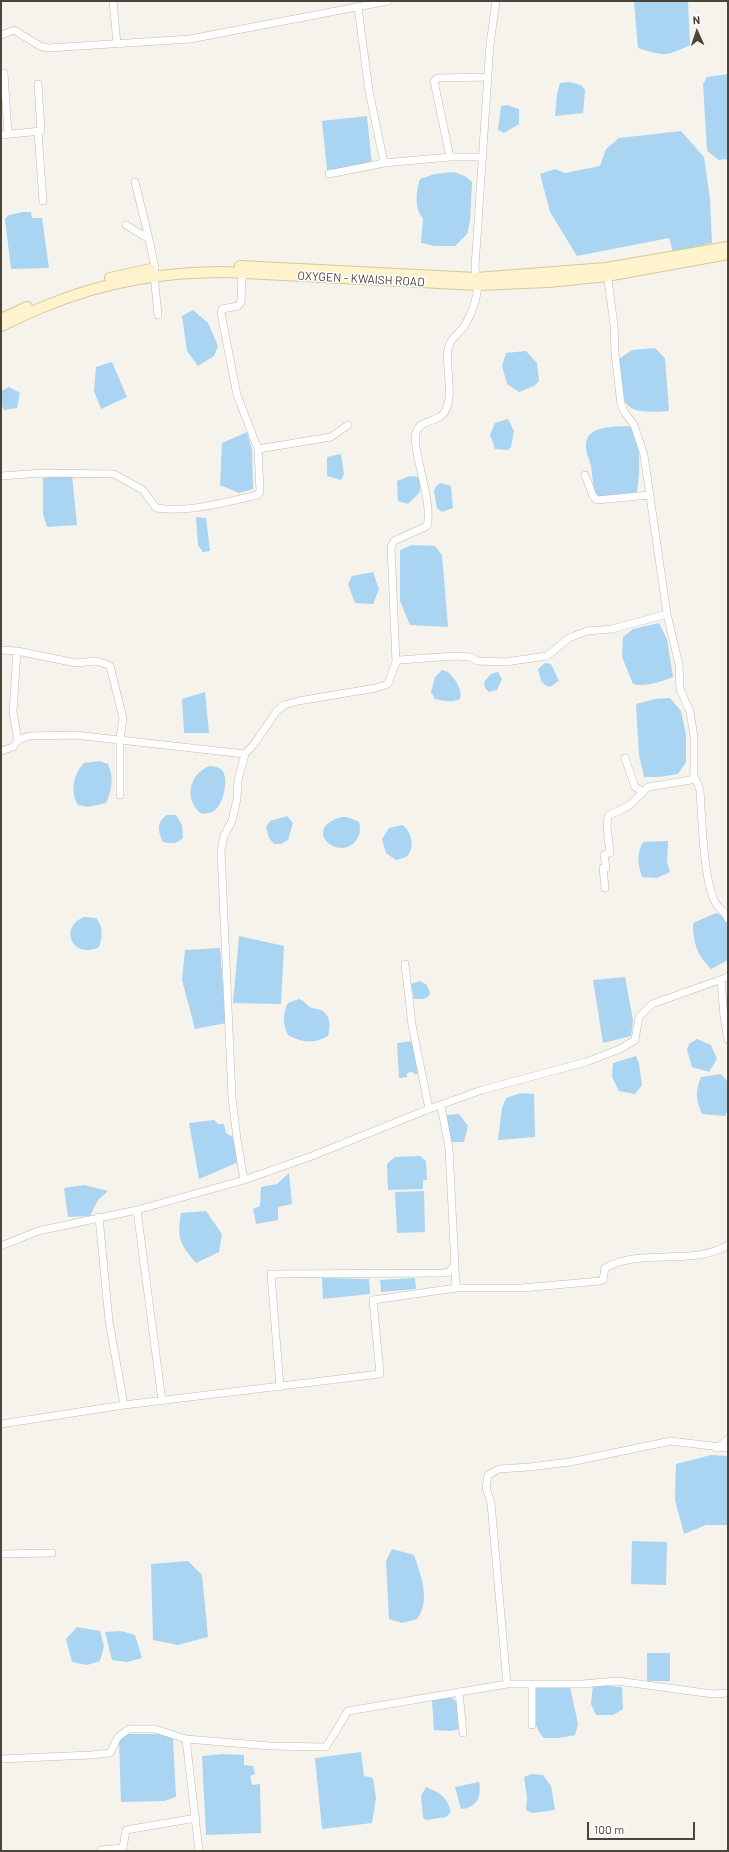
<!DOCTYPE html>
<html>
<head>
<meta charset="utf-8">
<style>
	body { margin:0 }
	#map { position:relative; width:729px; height:1852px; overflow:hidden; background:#f6f3ec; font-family:Barlow,sans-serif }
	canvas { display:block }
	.frame { position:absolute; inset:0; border:2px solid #4b4439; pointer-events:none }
	.north { position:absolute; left:677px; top:12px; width:40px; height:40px; -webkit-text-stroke:3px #fff; paint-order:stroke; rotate:357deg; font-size:11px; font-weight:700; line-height:16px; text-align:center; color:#4b4439 }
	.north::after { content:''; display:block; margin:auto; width:14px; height:18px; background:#4b4439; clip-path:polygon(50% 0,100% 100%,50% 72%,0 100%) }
	.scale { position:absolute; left:587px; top:1822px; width:108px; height:18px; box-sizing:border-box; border:2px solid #4b4439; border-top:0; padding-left:5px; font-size:12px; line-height:14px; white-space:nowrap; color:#4b4439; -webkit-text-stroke:3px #fff; paint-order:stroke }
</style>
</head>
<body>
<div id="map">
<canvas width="729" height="1852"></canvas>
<div class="frame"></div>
<div class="north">N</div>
<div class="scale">100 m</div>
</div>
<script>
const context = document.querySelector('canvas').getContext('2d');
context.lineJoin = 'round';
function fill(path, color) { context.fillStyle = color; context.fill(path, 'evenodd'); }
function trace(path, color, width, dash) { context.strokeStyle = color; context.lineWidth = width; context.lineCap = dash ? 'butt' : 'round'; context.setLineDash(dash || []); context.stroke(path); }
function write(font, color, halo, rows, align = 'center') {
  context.font = font + ' Barlow,sans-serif'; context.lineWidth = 3; context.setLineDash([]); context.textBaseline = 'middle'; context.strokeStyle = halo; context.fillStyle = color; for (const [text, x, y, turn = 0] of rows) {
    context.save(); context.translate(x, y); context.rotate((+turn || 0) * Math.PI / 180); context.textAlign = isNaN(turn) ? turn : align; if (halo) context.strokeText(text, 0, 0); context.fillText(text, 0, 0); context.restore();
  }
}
const water = new Path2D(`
	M 634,1 L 688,1 L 690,45 C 666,57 663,56 638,48 Z
	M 728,74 L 728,159 L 719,160 L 707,151 L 703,84 L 707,77 Z
	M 569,82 L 581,85 L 585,90 L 583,113 L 555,116 L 557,94 L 560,83 Z
	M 507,105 L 519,109 L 519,124 L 504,133 L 498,130 L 501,106 Z
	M 367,116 L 372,165 L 327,170 L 322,121 Z
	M 681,131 L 704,157 L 710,199 L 712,243 L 673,252 L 669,238 L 577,256 L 550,212 L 540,174 L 555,169 L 565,173 L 600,166 L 606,149 L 619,138 Z
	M 454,172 L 465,176 L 472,182 L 470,221 L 467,234 L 455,246 L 435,246 L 421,243 L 423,218 C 414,209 416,191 420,179 L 435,174 Z
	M 23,212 L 31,212 L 32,218 L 42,218 L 49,268 L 11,269 L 5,219 L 9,215 Z
	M 193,310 L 208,323 L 218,346 L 214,356 L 198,366 L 187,351 L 182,316 Z
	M 655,348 L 665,358 L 669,411 C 617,415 623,403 619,359 L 632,350 Z
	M 526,351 L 537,363 L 539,381 L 534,386 L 519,392 L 507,384 L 502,366 L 506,353 Z
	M 112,362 L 127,397 L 101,409 L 94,391 L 96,367 Z
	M 9,387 L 20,393 L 17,408 L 4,410 L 1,404 L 1,391 Z
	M 508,419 L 514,431 L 511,447 L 508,450 L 495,449 L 490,435 L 495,423 Z
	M 628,426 L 634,429 C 641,451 640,470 637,492 L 620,496 L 597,496 C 592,484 593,478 591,466 C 590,460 586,454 586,447 C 585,425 612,427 628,426 Z
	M 247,432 L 252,450 L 253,489 L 239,493 L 220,485 L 222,443 Z
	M 341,454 L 344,474 L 341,480 L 327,476 L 327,457 Z
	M 72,475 L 77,525 L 47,527 L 43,514 L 43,478 Z
	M 410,476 L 420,477 L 420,492 L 408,504 L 398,501 L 397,481 Z
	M 441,483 L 451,486 L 453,508 L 442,512 L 437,508 L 434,491 L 436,486 Z
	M 196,517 L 206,518 L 210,551 L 203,552 L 198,545 Z
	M 412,545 L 435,546 L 442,555 L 448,627 L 410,625 L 400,601 L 400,550 Z
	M 373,572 L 379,589 L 373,604 L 355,603 L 348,584 L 352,576 Z
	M 659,623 L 667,639 L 673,677 C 660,682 646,687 633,684 L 622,657 L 623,637 L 633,629 Z
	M 545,663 L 551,664 L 559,681 L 550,687 L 545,685 L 541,681 L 538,669 Z
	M 442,670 L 448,672 C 455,679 463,689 460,699 C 452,703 443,701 435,699 L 431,692 L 435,677 Z
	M 498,672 L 502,679 L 497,690 L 489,692 L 485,688 L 484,682 L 491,674 Z
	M 205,692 L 209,733 L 184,733 L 182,699 Z
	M 670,698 L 681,711 L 686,735 L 686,762 L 678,774 L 659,777 L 644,777 L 639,755 L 636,704 L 655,699 Z
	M 100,761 L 108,764 C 114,777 112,790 106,803 L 88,807 L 78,805 C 70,792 73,774 84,763 Z
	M 210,766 C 215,767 219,767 222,770 C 229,778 224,804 214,811 C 211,813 206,813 202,814 C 183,801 189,773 210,766 Z
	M 167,815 L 176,815 L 182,825 L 183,838 C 177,844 171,844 163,842 C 158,831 156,822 167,815 Z
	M 287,816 L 293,823 L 288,840 L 281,844 L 274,844 L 269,838 L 266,827 L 270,821 Z
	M 342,817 C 349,817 353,819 359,822 C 361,830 360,837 354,843 C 335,860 302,828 342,817 Z
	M 402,825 C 412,830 416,850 406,857 C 403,858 399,859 396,860 L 386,853 L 382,839 L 389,828 Z
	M 668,841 L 667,862 L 670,872 L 657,878 L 642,877 C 638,863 636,855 643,842 Z
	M 716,913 L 726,917 L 728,924 L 728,960 L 711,969 C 697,954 693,944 693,923 Z
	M 84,917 L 96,918 C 104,927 102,937 99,947 C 74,960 57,928 84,917 Z
	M 239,936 L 284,946 L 281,1004 L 233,1003 Z
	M 220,948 L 226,1023 L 195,1029 L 182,980 L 185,950 Z
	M 625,977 L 633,1020 L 631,1036 L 603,1043 L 593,980 Z
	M 420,981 L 427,985 L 430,993 L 429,996 L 423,999 L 414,999 L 411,984 Z
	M 299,999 C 305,1001 307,1006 312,1008 C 316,1009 321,1009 324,1012 C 331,1017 330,1029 328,1036 C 313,1044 302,1043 288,1035 C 283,1023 282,1015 288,1003 Z
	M 697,1039 L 711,1045 L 717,1059 L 709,1072 L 692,1067 L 687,1050 L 689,1044 Z
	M 413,1041 L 418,1074 L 414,1074 L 413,1072 L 407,1073 L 407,1077 L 399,1078 L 397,1043 Z
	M 636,1056 L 639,1064 L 642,1085 L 635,1094 L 619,1091 L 612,1077 L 613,1063 Z
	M 721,1074 L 728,1082 L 728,1111 L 725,1116 L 702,1114 C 696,1100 695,1091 701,1077 Z
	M 521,1093 L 534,1094 L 535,1137 L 498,1140 L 502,1108 L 506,1098 Z
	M 459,1114 L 468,1126 L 464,1142 L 450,1142 L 446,1125 L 447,1115 Z
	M 214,1120 L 218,1124 L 224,1124 L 226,1133 L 233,1137 L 239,1162 L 199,1179 L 189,1123 Z
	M 420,1156 L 426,1161 L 427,1180 L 423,1180 L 423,1189 L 388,1190 L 387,1164 L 395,1157 Z
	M 289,1173 L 292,1204 L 278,1207 L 278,1220 L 256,1224 L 253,1209 L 260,1206 L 261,1187 L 277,1184 Z
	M 84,1185 L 108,1191 L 98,1200 L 90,1216 L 68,1217 L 64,1188 Z
	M 424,1191 L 425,1232 L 397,1233 L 395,1192 Z
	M 206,1211 L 222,1234 L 219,1252 L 196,1263 C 179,1242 177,1240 181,1213 Z
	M 322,1278 L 369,1279 L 370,1294 L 323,1299 Z
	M 415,1278 L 416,1289 L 381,1292 L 380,1280 Z
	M 711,1455 L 728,1456 L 728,1525 L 706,1525 L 684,1534 L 675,1500 L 676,1464 Z
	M 632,1541 L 667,1542 L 666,1585 L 631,1584 Z
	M 392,1549 L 414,1555 C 421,1576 431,1600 417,1619 L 402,1623 L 389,1619 L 386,1561 Z
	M 188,1561 L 202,1575 L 208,1637 L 178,1645 L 153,1640 L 151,1564 Z
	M 77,1627 L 100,1631 L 104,1646 L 100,1661 L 87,1665 L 72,1662 L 66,1639 Z
	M 121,1631 L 135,1635 L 142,1658 L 127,1662 L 112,1660 L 105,1632 Z
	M 647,1653 L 670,1653 L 670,1681 L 647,1681 Z
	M 593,1685 L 622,1687 L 623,1709 L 613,1715 L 596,1715 L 591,1704 Z
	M 535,1687 L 570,1687 L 578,1724 L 575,1735 L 558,1738 L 544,1738 C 531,1725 534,1703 535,1687 Z
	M 451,1697 L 457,1702 L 459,1729 L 452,1731 L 434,1730 L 432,1699 Z
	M 126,1734 L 163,1734 L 173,1739 L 176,1797 L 164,1801 L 121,1802 L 119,1741 Z
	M 361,1752 L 364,1776 L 373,1778 L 376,1798 L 372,1823 L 322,1829 L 315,1758 Z
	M 223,1754 L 244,1755 L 244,1765 L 253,1766 L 255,1774 L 250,1776 L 252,1785 L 260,1784 L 261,1833 L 206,1835 L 202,1756 Z
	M 532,1774 L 543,1775 L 551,1786 L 555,1810 L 532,1813 L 526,1810 L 527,1797 L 524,1777 Z
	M 479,1782 C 482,1796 477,1808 461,1809 L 455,1787 Z
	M 426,1787 C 440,1793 447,1796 451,1812 L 446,1817 L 426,1820 L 423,1818 L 421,1796 Z`);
const minor = new Path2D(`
	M 113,1 L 117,44
	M 358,7 L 369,91 L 384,163 L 450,157 L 434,81 L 438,78 L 488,77
	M 1,35 L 14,30 L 40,46 L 48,48 L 190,39 L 388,1
	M 4,73 L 8,134
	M 38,132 L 43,201
	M 1,135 L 41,131 L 38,84
	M 450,157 L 483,157
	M 329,174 L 384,163
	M 135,182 L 149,239
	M 126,225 L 149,239 L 155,268
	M 607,272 L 614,325 L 615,354 L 621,404 L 625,413 L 634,425 L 644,455 L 667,614 L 679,665 L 680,689 L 690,712 L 694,737 L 694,776 L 700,790 C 702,819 703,874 714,900 C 717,908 725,911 728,919
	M 154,275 L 158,315
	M 476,278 L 475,267 L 490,44 L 496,1
	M 258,449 L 331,437 L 348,425
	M 585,475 L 593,496 L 597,500 L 649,495
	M 1,476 L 43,473 L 114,474 L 143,490 L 156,508 C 191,513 224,502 258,495 L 260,491 L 258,449 L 237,395 L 221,313 L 222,309 L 238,306 L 241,302 L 242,272
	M 1,650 L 17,651 L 13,712 L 18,740
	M 17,651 L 76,663 L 97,661 L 110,666 L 123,718 L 120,739 L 120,795
	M 396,662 L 391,547 L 394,541 L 427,526 C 434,501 409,445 417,430 C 421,420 438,422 444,413 C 455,398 445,366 448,349 C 450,338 459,334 465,325 C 472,313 477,299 478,285
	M 1,751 L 13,747 L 18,740 L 29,736 L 75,735 L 245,754
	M 625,758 L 635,787 L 643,792
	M 605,888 L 603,868 L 606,868 L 604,855 L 610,853 L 607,827 L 608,816 L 630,805 L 648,787 L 691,780 L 694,776
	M 405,964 L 412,1025 L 429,1109
	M 721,980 L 724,1017 L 728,1040
	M 441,1106 L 449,1148 L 456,1288
	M 244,1180 L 237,1139 L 232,1097 L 221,851 L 224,836 L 232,821 L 237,799 L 238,780 L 245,754 L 255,743 L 276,712 L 284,705 L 298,701 L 376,688 L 388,684 L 396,662 L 399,660 L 455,656 L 471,657 L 477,661 L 505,662 L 547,656 L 569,638 L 587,631 L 612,629 L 667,614
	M 137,1210 L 162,1401
	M 99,1217 L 109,1321 L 124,1405
	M 1,1246 L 38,1231 L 137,1210 L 244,1180 L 312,1156 L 429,1109 L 482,1090 L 586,1062 L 620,1049 L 635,1040 L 639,1017 L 652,1004 L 728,977
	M 280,1387 L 271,1274 L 444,1273 L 449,1272 L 455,1265
	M 1,1424 L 124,1405 L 380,1374 L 373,1300 L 456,1288 L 522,1288 L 600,1281 L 603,1280 L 605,1268 C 642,1247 691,1267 728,1245
	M 717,1448 L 728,1439
	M 1,1554 L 52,1553
	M 507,1684 L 491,1503 L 486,1488 L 488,1475 L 499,1469 L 529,1467 L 570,1462 L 671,1441 L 728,1448
	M 532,1684 L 532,1725
	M 459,1692 L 463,1733
	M 186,1739 L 199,1851
	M 1,1759 L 91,1755 L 110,1753 L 118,1737 L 129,1729 L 155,1729 L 186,1739 L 270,1746 L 326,1747 L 348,1711 L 507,1684 L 582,1684 L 617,1681 L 713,1694 L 728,1693
	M 101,1851 L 101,1850 L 123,1848 L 126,1830 L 196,1818`);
const secondary = new Path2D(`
	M 240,266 L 476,278 L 606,268 L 728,247
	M 110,278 L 151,269
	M 1,319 L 27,307
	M 1,326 C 17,319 32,311 48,305 C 107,281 163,272 225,272 L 478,285 L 548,282 L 607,276 L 728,254`);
const streetNames = [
	["OXYGEN - KWAISH ROAD",361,279,3]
];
fill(water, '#a9d4f2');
trace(minor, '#c2bbae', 8);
trace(secondary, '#d6c79b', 12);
trace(minor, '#fff', 7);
trace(secondary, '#fff3cd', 10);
write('12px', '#4b4439', '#fff', streetNames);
</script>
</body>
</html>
